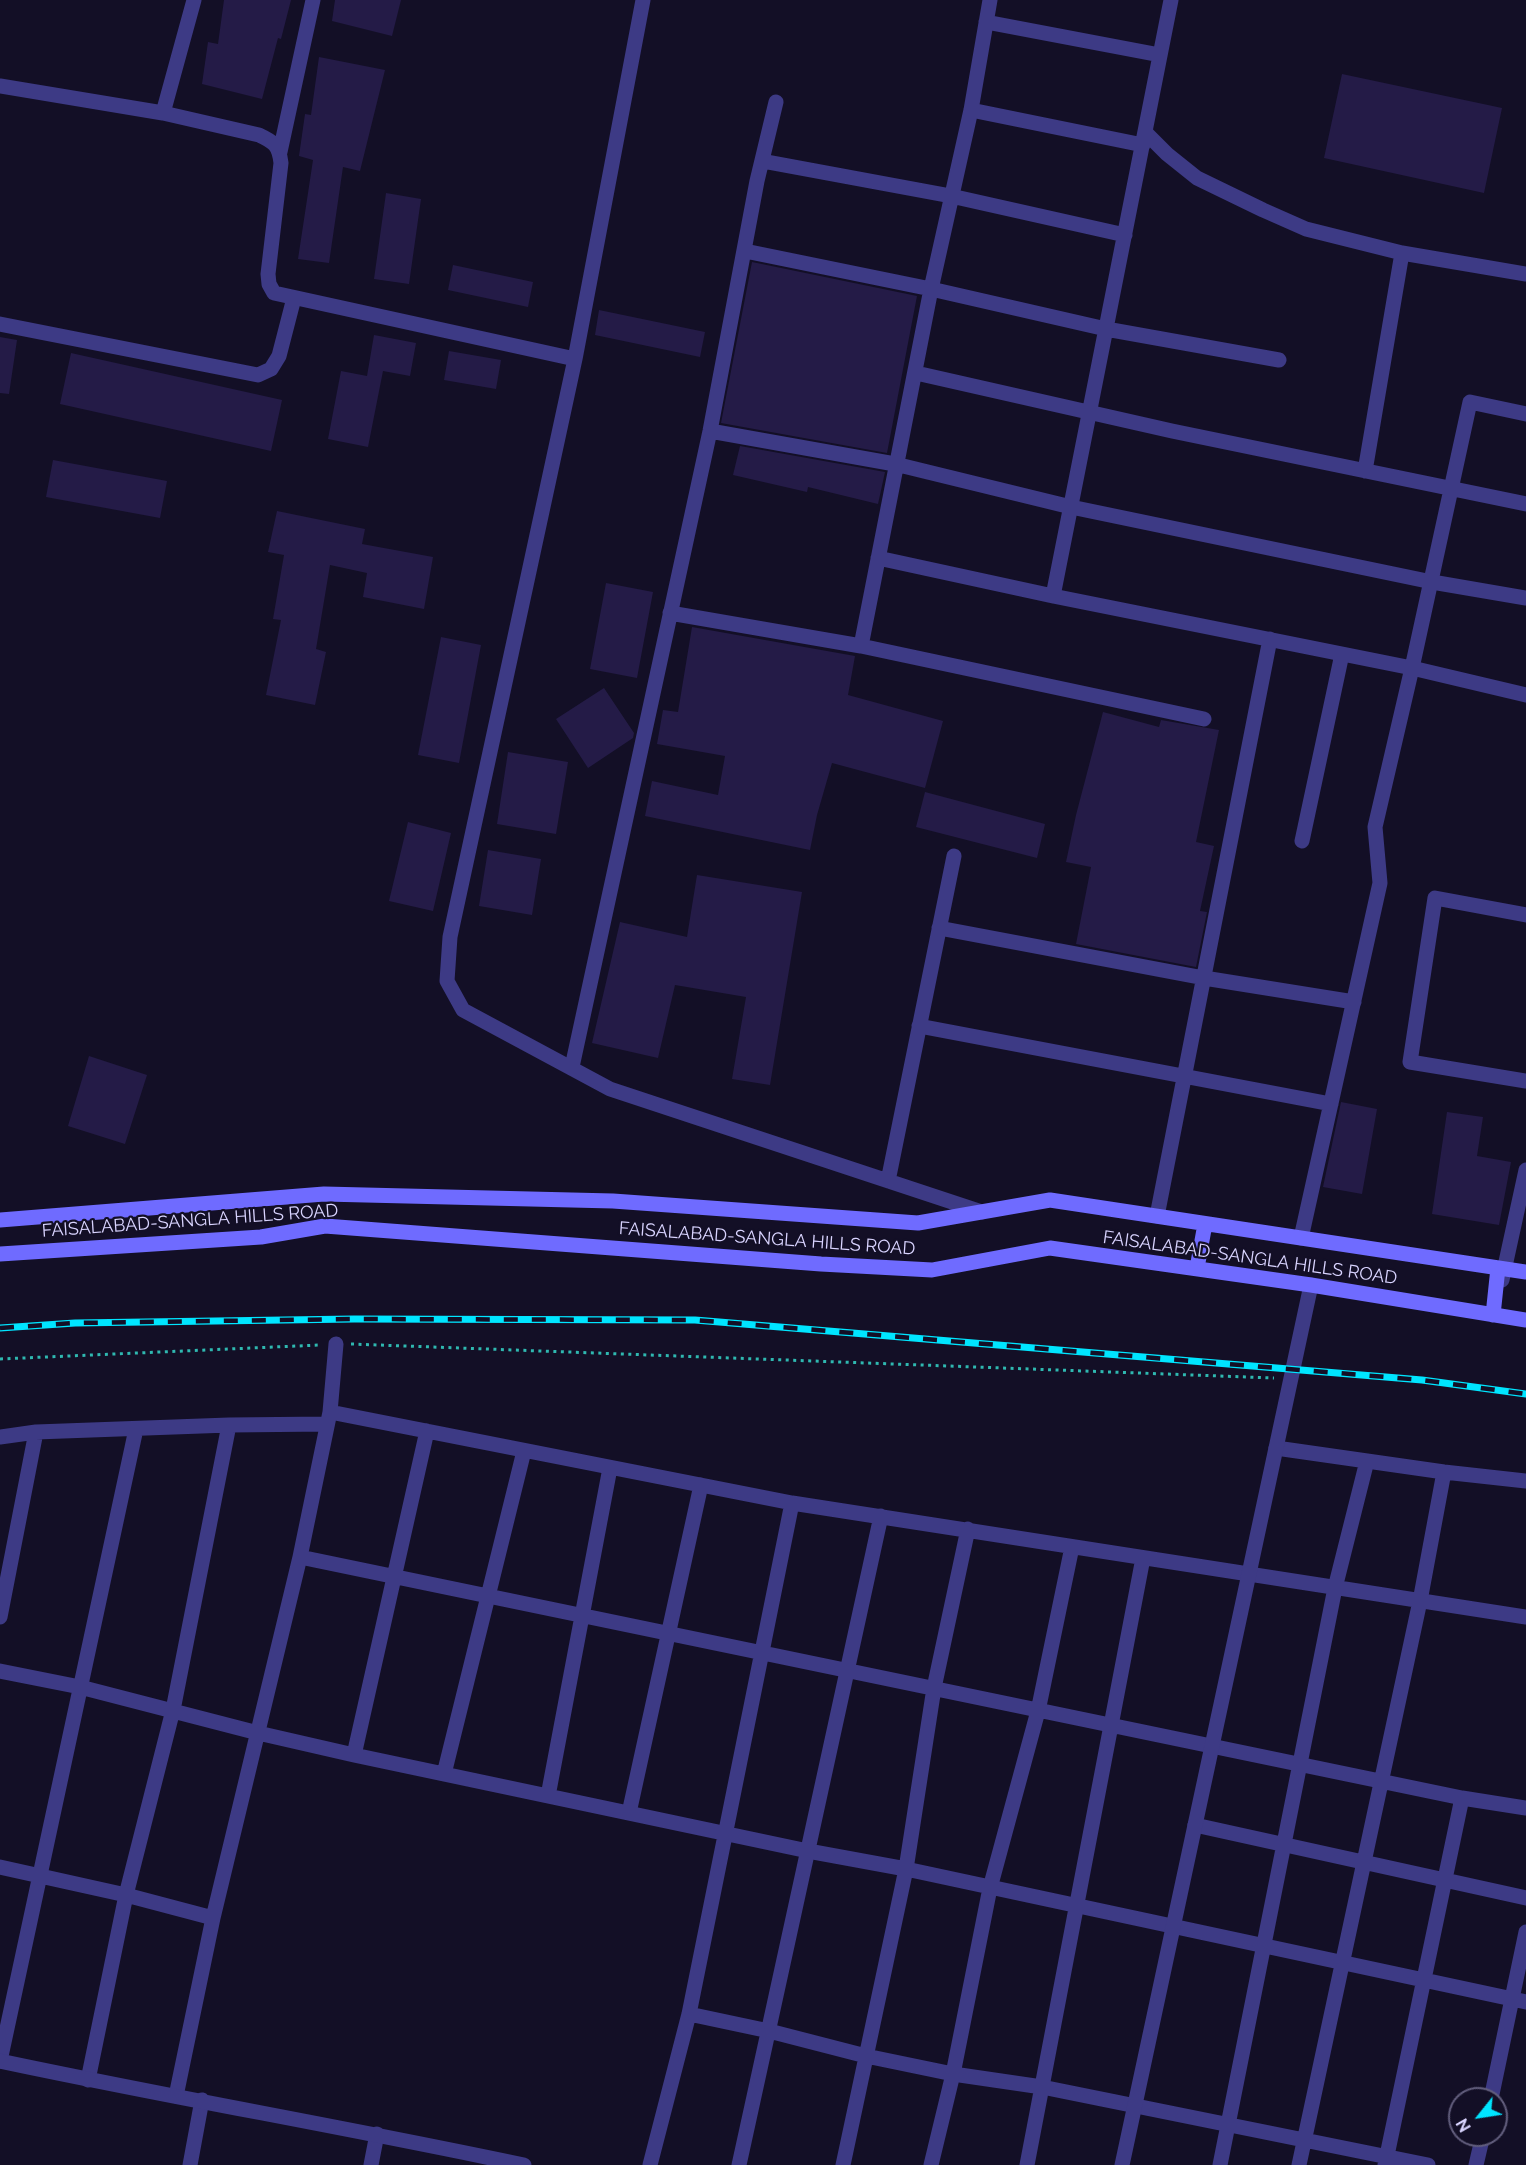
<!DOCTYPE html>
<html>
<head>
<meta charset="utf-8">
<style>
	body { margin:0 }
	#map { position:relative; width:1526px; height:2165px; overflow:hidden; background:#130f26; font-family:Raleway,sans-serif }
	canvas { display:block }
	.north { position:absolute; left:1448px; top:2087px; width:60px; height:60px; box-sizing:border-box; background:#130f26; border:2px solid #625e7d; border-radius:50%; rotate:240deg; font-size:16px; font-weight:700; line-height:24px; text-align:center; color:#d9d4ff }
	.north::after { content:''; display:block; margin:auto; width:21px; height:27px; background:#00e5ff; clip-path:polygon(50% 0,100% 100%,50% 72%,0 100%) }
</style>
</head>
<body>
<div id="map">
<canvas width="1526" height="2165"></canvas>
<div class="north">N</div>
</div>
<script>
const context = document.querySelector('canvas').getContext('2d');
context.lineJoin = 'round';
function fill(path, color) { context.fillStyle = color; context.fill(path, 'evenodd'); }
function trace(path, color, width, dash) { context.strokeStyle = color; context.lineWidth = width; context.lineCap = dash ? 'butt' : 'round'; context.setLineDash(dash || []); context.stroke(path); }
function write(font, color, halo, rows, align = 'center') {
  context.font = font + ' Raleway,sans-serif'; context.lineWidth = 4.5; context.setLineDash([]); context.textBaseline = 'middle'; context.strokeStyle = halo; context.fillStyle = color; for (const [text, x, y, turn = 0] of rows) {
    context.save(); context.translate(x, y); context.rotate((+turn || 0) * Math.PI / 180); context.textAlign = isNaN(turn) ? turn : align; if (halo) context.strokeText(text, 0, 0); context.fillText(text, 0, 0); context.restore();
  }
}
const building = new Path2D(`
	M 224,0 L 291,0 L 281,39 L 278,38 L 262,99 L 202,84 L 208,42 L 218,44 Z
	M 335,0 L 401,0 L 392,36 L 332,21 Z
	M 319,57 L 385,70 L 360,171 L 343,167 L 329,263 L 298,259 L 313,160 L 299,156 L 305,114 L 311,115 Z
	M 1342,74 L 1502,108 L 1484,193 L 1324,158 Z
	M 386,193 L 421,199 L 409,284 L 374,279 Z
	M 752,262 L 917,296 L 887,453 L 721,423 Z
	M 453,265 L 533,282 L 528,307 L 448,290 Z
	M 599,310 L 705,332 L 700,357 L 595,335 Z
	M 374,335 L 416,343 L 410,376 L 383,371 L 368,447 L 328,439 L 341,371 L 367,376 Z
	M 0,337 L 17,340 L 9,394 L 0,393 Z
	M 449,351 L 501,360 L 496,389 L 444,380 Z
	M 71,353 L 282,400 L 271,451 L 60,404 Z
	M 740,446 L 885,472 L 878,504 L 808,487 L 807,492 L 733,475 Z
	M 53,460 L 167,481 L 160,518 L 46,497 Z
	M 277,511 L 365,529 L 362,544 L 433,557 L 424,609 L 363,597 L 367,573 L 330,565 L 316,649 L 326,652 L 315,705 L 266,695 L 281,620 L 273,619 L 284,555 L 268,552 Z
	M 606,583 L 653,592 L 637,678 L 590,669 Z
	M 692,627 L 855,656 L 848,695 L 943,721 L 925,788 L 832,763 L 817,815 L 810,850 L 645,816 L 652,781 L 718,795 L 725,756 L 657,744 L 663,710 L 678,712 Z
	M 441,637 L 481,645 L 459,763 L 418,755 Z
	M 604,688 L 634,733 L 633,738 L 588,768 L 556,719 Z
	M 1103,712 L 1159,727 L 1161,720 L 1219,730 L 1196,842 L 1214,846 L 1200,911 L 1207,912 L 1196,967 L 1076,944 L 1091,867 L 1066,862 L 1076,815 Z
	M 508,752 L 568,762 L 556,834 L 497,824 Z
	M 925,792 L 1045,824 L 1037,858 L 916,827 Z
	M 408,822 L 451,833 L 433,911 L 389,901 Z
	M 488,850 L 541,859 L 532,915 L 479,906 Z
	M 697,875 L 802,892 L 770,1085 L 732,1079 L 746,997 L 675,985 L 658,1058 L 592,1043 L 620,922 L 687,937 Z
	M 89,1056 L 147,1075 L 125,1144 L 68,1126 Z
	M 1341,1102 L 1377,1109 L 1362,1194 L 1323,1187 Z
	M 1447,1112 L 1483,1117 L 1477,1156 L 1511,1162 L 1499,1225 L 1432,1214 Z`);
const path = new Path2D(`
	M 351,1344 L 1274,1378
	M 0,1359 L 320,1345`);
const minor = new Path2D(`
	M 643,0 L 575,359 L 450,937 L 447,981 L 463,1010 L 610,1089 L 982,1212
	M 990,0 L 971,110 L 931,289 L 861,646 L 1204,719
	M 1171,0 L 1053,596 L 1412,668 L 1526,695
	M 986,22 L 1160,55
	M 0,86 L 163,113 L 259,135 C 274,142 279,145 281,163 L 268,274 L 269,284 L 274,293 L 575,359
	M 971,110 L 1143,145
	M 163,113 L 194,0
	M 1145,132 L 1167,154 L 1197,178 L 1263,210 L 1306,229 L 1402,253 L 1365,471
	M 280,152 L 313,0
	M 762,161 L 951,196 L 1125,235
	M 745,251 L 931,289 L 1106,329 L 1279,360
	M 1402,253 L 1526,274
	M 0,324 L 258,375 L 271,369 L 279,356 L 294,298
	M 916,373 L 1172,431 L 1526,504
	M 710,431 L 895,464 L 1071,507 L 1432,582 L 1526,598
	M 878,558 L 1053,596
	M 670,613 L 861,646
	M 1302,841 L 1342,654
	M 1526,915 L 1435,898 L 1410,1062 L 1526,1081
	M 939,928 L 1204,978 L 1354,1002
	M 919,1026 L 1331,1104
	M 572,1067 L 710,431 L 757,181 L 776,102
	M 888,1181 L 954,856
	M 1157,1216 L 1270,639
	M 1301,1238 L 1380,883 L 1375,827 L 1412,668 L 1470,402 L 1526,414
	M 1502,1280 L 1526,1170
	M 330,1412 L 792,1503 L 1526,1617
	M 0,1437 L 36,1432 L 229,1425 L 327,1424
	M 1276,1448 L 1444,1472 L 1526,1481
	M 300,1557 L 1462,1798 L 1526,1808
	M 0,1617 L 36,1432
	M 0,1671 L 80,1687 L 258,1733 L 354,1755 L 808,1851 L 906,1869 L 1526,2002
	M 354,1755 L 427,1431
	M 444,1774 L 524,1451
	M 548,1796 L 610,1468
	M 629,1813 L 701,1485
	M 1195,1825 L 1526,1898
	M 0,1867 L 126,1895 L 213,1918
	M 689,2014 L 769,2031 L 866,2056 L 953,2074 L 1042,2087 L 1428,2165
	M 0,2061 L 136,1429
	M 88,2080 L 126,1895 L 173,1710 L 229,1425
	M 176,2096 L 213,1918 L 300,1557 L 330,1412 L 336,1344
	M 1491,2099 L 1526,1932
	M 190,2165 L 202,2100
	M 371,2165 L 377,2134
	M 650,2165 L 689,2014 L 792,1503
	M 739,2165 L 881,1516
	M 843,2165 L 906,1869 L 934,1688 L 968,1529
	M 931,2165 L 953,2074 L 990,1888 L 1038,1711 L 1072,1547
	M 1027,2165 L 1143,1558
	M 1220,2165 L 1335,1588 L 1367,1461
	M 1299,2165 L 1420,1601 L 1444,1472
	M 1385,2165 L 1462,1798
	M 1476,2165 L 1483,2135`);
const tertiary = new Path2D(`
	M 0,2061 C 174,2098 350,2128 524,2165
	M 1122,2165 L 1311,1285`);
const secondary = new Path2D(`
	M 0,1220 L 324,1194 L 613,1201 L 918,1223 L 1050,1200 L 1526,1272
	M 0,1254 L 261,1237 L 325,1226 L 821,1264 L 932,1270 L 1050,1248 L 1311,1285 L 1526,1320
	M 1197,1268 L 1205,1224
	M 1493,1315 L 1498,1268`);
const rail = new Path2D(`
	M 0,1328 L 75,1323 L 354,1319 L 695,1320 L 1422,1380 L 1526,1394`);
const streetNames = [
	["FAISALABAD-SANGLA HILLS ROAD",190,1221,-4],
	["FAISALABAD-SANGLA HILLS ROAD",767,1239,4],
	["FAISALABAD-SANGLA HILLS ROAD",1250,1258,8]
];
fill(building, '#241b47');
trace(path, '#2fb8b0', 3, [3, 4.5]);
trace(minor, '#3d3a85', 15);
trace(tertiary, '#3d3a85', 15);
trace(secondary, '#6f6bff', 15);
trace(rail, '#00e5ff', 7);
trace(rail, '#130f26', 4.5, [14]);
write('18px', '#d9d4ff', '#130f26', streetNames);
</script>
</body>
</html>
